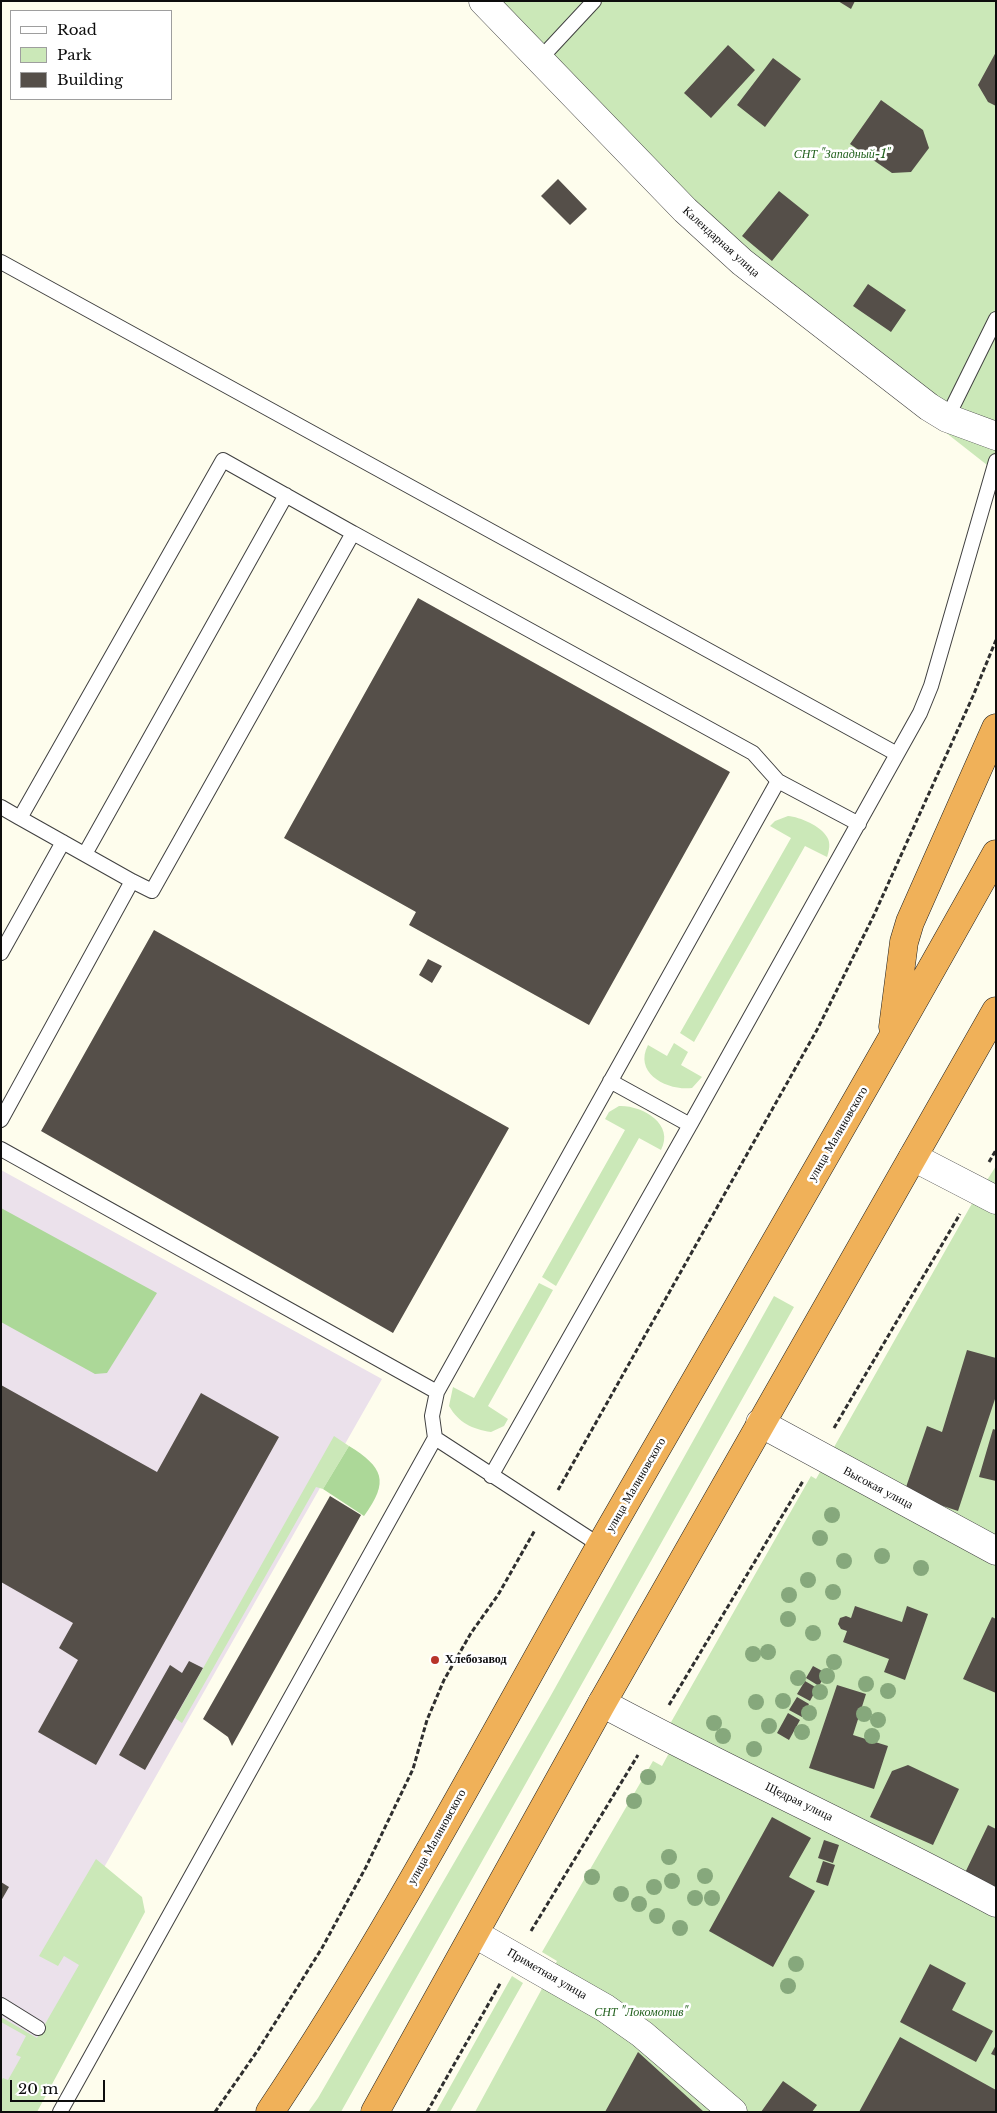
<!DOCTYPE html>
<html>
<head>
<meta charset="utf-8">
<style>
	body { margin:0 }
	#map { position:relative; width:997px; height:2113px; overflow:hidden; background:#fefded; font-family:"Libre Baskerville",serif }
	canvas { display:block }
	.frame { position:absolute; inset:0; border:2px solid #0d0d0d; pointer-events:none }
	.legend { position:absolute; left:10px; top:10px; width:162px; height:90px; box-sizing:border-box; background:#fff; border:1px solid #9e9e9e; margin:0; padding:6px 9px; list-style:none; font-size:15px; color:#0d0d0d }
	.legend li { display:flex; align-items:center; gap:10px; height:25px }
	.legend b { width:25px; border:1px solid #9e9e9e }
	.scale { position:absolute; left:10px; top:2080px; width:95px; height:22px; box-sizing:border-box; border:2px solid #0d0d0d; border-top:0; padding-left:6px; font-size:15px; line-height:18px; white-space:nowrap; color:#0d0d0d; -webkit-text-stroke:4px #fff; paint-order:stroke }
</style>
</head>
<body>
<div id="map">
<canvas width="997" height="2113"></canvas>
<div class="frame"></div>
<ul class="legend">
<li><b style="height:6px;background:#fff"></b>Road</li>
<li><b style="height:14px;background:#cbe8b8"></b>Park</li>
<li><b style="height:14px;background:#554f49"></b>Building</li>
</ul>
<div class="scale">20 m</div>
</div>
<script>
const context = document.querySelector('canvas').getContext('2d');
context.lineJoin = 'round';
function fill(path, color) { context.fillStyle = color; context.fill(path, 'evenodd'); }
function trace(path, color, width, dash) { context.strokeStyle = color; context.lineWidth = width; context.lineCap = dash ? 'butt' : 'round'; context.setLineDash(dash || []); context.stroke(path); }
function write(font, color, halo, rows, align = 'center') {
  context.font = font + ' "Libre Baskerville",serif'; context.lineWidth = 5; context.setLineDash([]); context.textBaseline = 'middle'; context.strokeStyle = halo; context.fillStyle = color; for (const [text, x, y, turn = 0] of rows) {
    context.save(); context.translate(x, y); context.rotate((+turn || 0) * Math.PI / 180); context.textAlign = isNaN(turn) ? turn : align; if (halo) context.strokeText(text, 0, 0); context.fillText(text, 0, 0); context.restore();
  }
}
const industrial = new Path2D(`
	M 1,1170 L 382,1379 L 65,1936 L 111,1962 L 26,2112 L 1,2112 Z`);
const green = new Path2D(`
	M 484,1 L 996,1 L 996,472 L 690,232 Z
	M 788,816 C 800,817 821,826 827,837 C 831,843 829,851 827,857 L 805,846 L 694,1042 L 680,1033 L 791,838 L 770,826 L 775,821 Z
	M 674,1043 L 688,1052 L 681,1065 L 702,1077 L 692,1088 C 668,1091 633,1074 648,1045 L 667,1056 Z
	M 619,1106 C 642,1105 675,1124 661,1150 L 639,1138 L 556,1286 L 542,1277 L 625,1130 L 605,1119 L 609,1112 Z
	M 996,1166 L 996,2112 L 475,2112 L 557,1961 L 542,1952 L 653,1761 L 662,1766 L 681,1731 L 670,1724 L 811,1476 L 816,1479 L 970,1207 Z
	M 539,1283 L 553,1290 L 488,1406 L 508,1419 L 504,1426 L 491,1432 C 472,1429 459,1423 449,1406 L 453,1387 L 474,1398 Z
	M 774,1296 L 794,1307 L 342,2110 L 341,2112 L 308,2112 L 318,2098 L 550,1697 Z
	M 334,1436 L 349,1446 L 323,1489 L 316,1487 L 182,1723 L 175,1718 Z
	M 96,1859 L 142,1897 L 145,1912 L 37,2112 L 1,2112 L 1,2081 L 3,2078 L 8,2080 L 21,2057 L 16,2055 L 26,2036 L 1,2022 L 1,2017 L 37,2038 L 79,1965 L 64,1956 L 58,1966 L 39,1956 Z
	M 512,1976 L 523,1983 L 450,2112 L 436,2112 Z`);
const forest = new Path2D(`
	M 1,1208 L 157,1293 L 107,1373 L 95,1374 L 1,1322 Z
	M 349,1446 C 383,1467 390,1481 364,1516 L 323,1489 Z`);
const building = new Path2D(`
	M 838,1 L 855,1 L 851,9 Z
	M 728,45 L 755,70 L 711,118 L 684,93 Z
	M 996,52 L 996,106 L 988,102 L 978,85 Z
	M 773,58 L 801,79 L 765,127 L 737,105 Z
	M 881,100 L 923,130 L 929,148 L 911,172 L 892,173 L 850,144 Z
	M 558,179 L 587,209 L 570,225 L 541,196 Z
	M 779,191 L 809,215 L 772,261 L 742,236 Z
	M 868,284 L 906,310 L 891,332 L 853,306 Z
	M 418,598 L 730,772 L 589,1025 L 409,925 L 416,912 L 284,838 Z
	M 154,930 L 509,1128 L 393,1333 L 41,1131 Z
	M 428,959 L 442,966 L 432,983 L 419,975 Z
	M 967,1350 L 996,1358 L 996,1396 L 958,1511 L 904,1493 L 927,1426 L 942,1432 Z
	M 1,1385 L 157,1472 L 201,1393 L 279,1437 L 96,1765 L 38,1732 L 78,1660 L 59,1648 L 73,1623 L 1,1582 Z
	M 993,1429 L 996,1430 L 996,1481 L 979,1477 Z
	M 330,1496 L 361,1515 L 232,1746 L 228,1737 L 203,1719 Z
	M 855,1606 L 902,1622 L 907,1606 L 928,1614 L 905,1680 L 884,1672 L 889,1659 L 843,1642 L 847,1631 L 841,1629 L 838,1624 L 840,1618 L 846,1616 L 851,1618 Z
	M 992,1617 L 996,1619 L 996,1693 L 963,1679 Z
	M 189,1661 L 203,1668 L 145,1770 L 119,1755 L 170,1665 L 182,1673 Z
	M 813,1666 L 826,1673 L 819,1686 L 806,1678 Z
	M 805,1681 L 817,1688 L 810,1701 L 797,1694 Z
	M 837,1685 L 866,1694 L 853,1735 L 888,1746 L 874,1789 L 809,1768 Z
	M 797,1697 L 809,1704 L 802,1717 L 789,1710 Z
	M 788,1713 L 800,1720 L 789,1740 L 777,1733 Z
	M 908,1765 L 959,1789 L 933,1845 L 870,1817 L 892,1771 Z
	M 772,1817 L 811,1838 L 789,1877 L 815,1891 L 773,1967 L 709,1931 Z
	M 988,1825 L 996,1829 L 996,1893 L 963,1877 Z
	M 824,1840 L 839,1845 L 833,1863 L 818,1858 Z
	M 823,1861 L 835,1865 L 828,1886 L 816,1882 Z
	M 1,1882 L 9,1887 L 1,1901 Z
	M 930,1964 L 966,1983 L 952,2010 L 993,2031 L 976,2062 L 900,2022 Z
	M 900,2037 L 996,2090 L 996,2112 L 859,2112 Z
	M 996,2045 L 996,2056 L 991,2054 Z
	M 638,2052 L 704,2112 L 605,2112 Z
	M 783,2081 L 817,2105 L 812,2112 L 761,2112 Z`);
const path = new Path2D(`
	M 989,1162 L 996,1150
	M 834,1428 L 960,1214
	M 558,1490 L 818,1028 L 874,915 L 973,696 L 996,640
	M 669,1705 L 803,1481
	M 531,1931 L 638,1755
	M 215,2112 L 258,2050 L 322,1948 L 366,1867 L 413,1769 L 427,1720 L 444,1680 L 471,1633 L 498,1595 L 535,1530
	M 427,2112 L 501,1982`);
const lane = new Path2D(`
	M 540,59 L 594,1
	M 1,262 L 897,754
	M 947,418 L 996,319
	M 1,807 L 20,818 L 223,460 L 353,533
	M 20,818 L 132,881
	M 85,854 L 286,495
	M 1,953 L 63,842
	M 610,1081 L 690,1125 L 920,713 L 931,686 L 996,461
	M 1,1120 L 132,881 L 152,891 L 353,533 L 753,753 L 778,781
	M 1,1149 L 437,1392
	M 491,1476 L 690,1125
	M 601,1546 L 435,1438 L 432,1416 L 437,1392 L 778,781 L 859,824
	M 1,2005 L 38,2028
	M 60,2112 L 435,1438`);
const street = new Path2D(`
	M 483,1 L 685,210 L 742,262 L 929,407 L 947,418 L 996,436
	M 913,1157 L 996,1200
	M 760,1423 L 996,1551
	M 602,1703 C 732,1773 866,1833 996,1903
	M 475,1934 L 605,2008 L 642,2034 L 733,2112`);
const highway = new Path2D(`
	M 893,1027 L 904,942 L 910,922 L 996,728
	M 270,2112 C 392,1930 493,1735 601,1545 C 733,1315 867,1086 996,854
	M 375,2112 L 602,1703 L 996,1011`);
const trees = [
	[832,1515],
	[820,1538],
	[882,1556],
	[844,1561],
	[921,1568],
	[808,1580],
	[833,1592],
	[789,1595],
	[788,1619],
	[813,1633],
	[768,1652],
	[753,1654],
	[834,1662],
	[827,1676],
	[798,1678],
	[866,1684],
	[888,1691],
	[820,1692],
	[783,1701],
	[756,1702],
	[809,1713],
	[864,1714],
	[878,1720],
	[714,1723],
	[769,1726],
	[802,1732],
	[723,1736],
	[872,1736],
	[754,1749],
	[648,1777],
	[634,1801],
	[669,1857],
	[705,1876],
	[592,1877],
	[672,1881],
	[654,1887],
	[621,1894],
	[695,1898],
	[712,1898],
	[639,1904],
	[657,1916],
	[680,1928],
	[796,1964],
	[788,1986]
];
const markers = [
	[435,1660,5,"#b83429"]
];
const parkNames = [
	["СНТ \"Западный-1\"",842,155],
	["СНТ \"Локомотив\"",641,2013]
];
const streetNames = [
	["Календарная улица",721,242,42],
	["улица Малиновского",838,1134,-60],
	["улица Малиновского",636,1485,-60],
	["Высокая улица",878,1488,28],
	["Щедрая улица",799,1802,26],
	["улица Малиновского",437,1837,-61],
	["Приметная улица",547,1974,30]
];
const poiNames = [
	["Хлебозавод",445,1660]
];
fill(industrial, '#ebe1eb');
fill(green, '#cbe8b8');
fill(forest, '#acd898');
fill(building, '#554f49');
trace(lane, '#404040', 16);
trace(street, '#404040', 29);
trace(highway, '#1e1e1e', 29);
trace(path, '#2f2f2f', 3, [5, 2.5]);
trace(lane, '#fff', 14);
trace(street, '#fff', 28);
trace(highway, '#f0b159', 28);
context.fillStyle = '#86a87c';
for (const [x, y] of trees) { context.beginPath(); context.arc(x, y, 8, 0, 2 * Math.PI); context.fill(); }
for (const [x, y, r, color] of markers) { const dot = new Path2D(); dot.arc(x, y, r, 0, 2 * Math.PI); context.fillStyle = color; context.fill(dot); trace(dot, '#fff', 2); }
write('italic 12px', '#24621f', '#fff', parkNames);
write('12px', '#0d0d0d', '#fff', streetNames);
write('bold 12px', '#0d0d0d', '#fff', poiNames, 'left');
</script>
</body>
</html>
